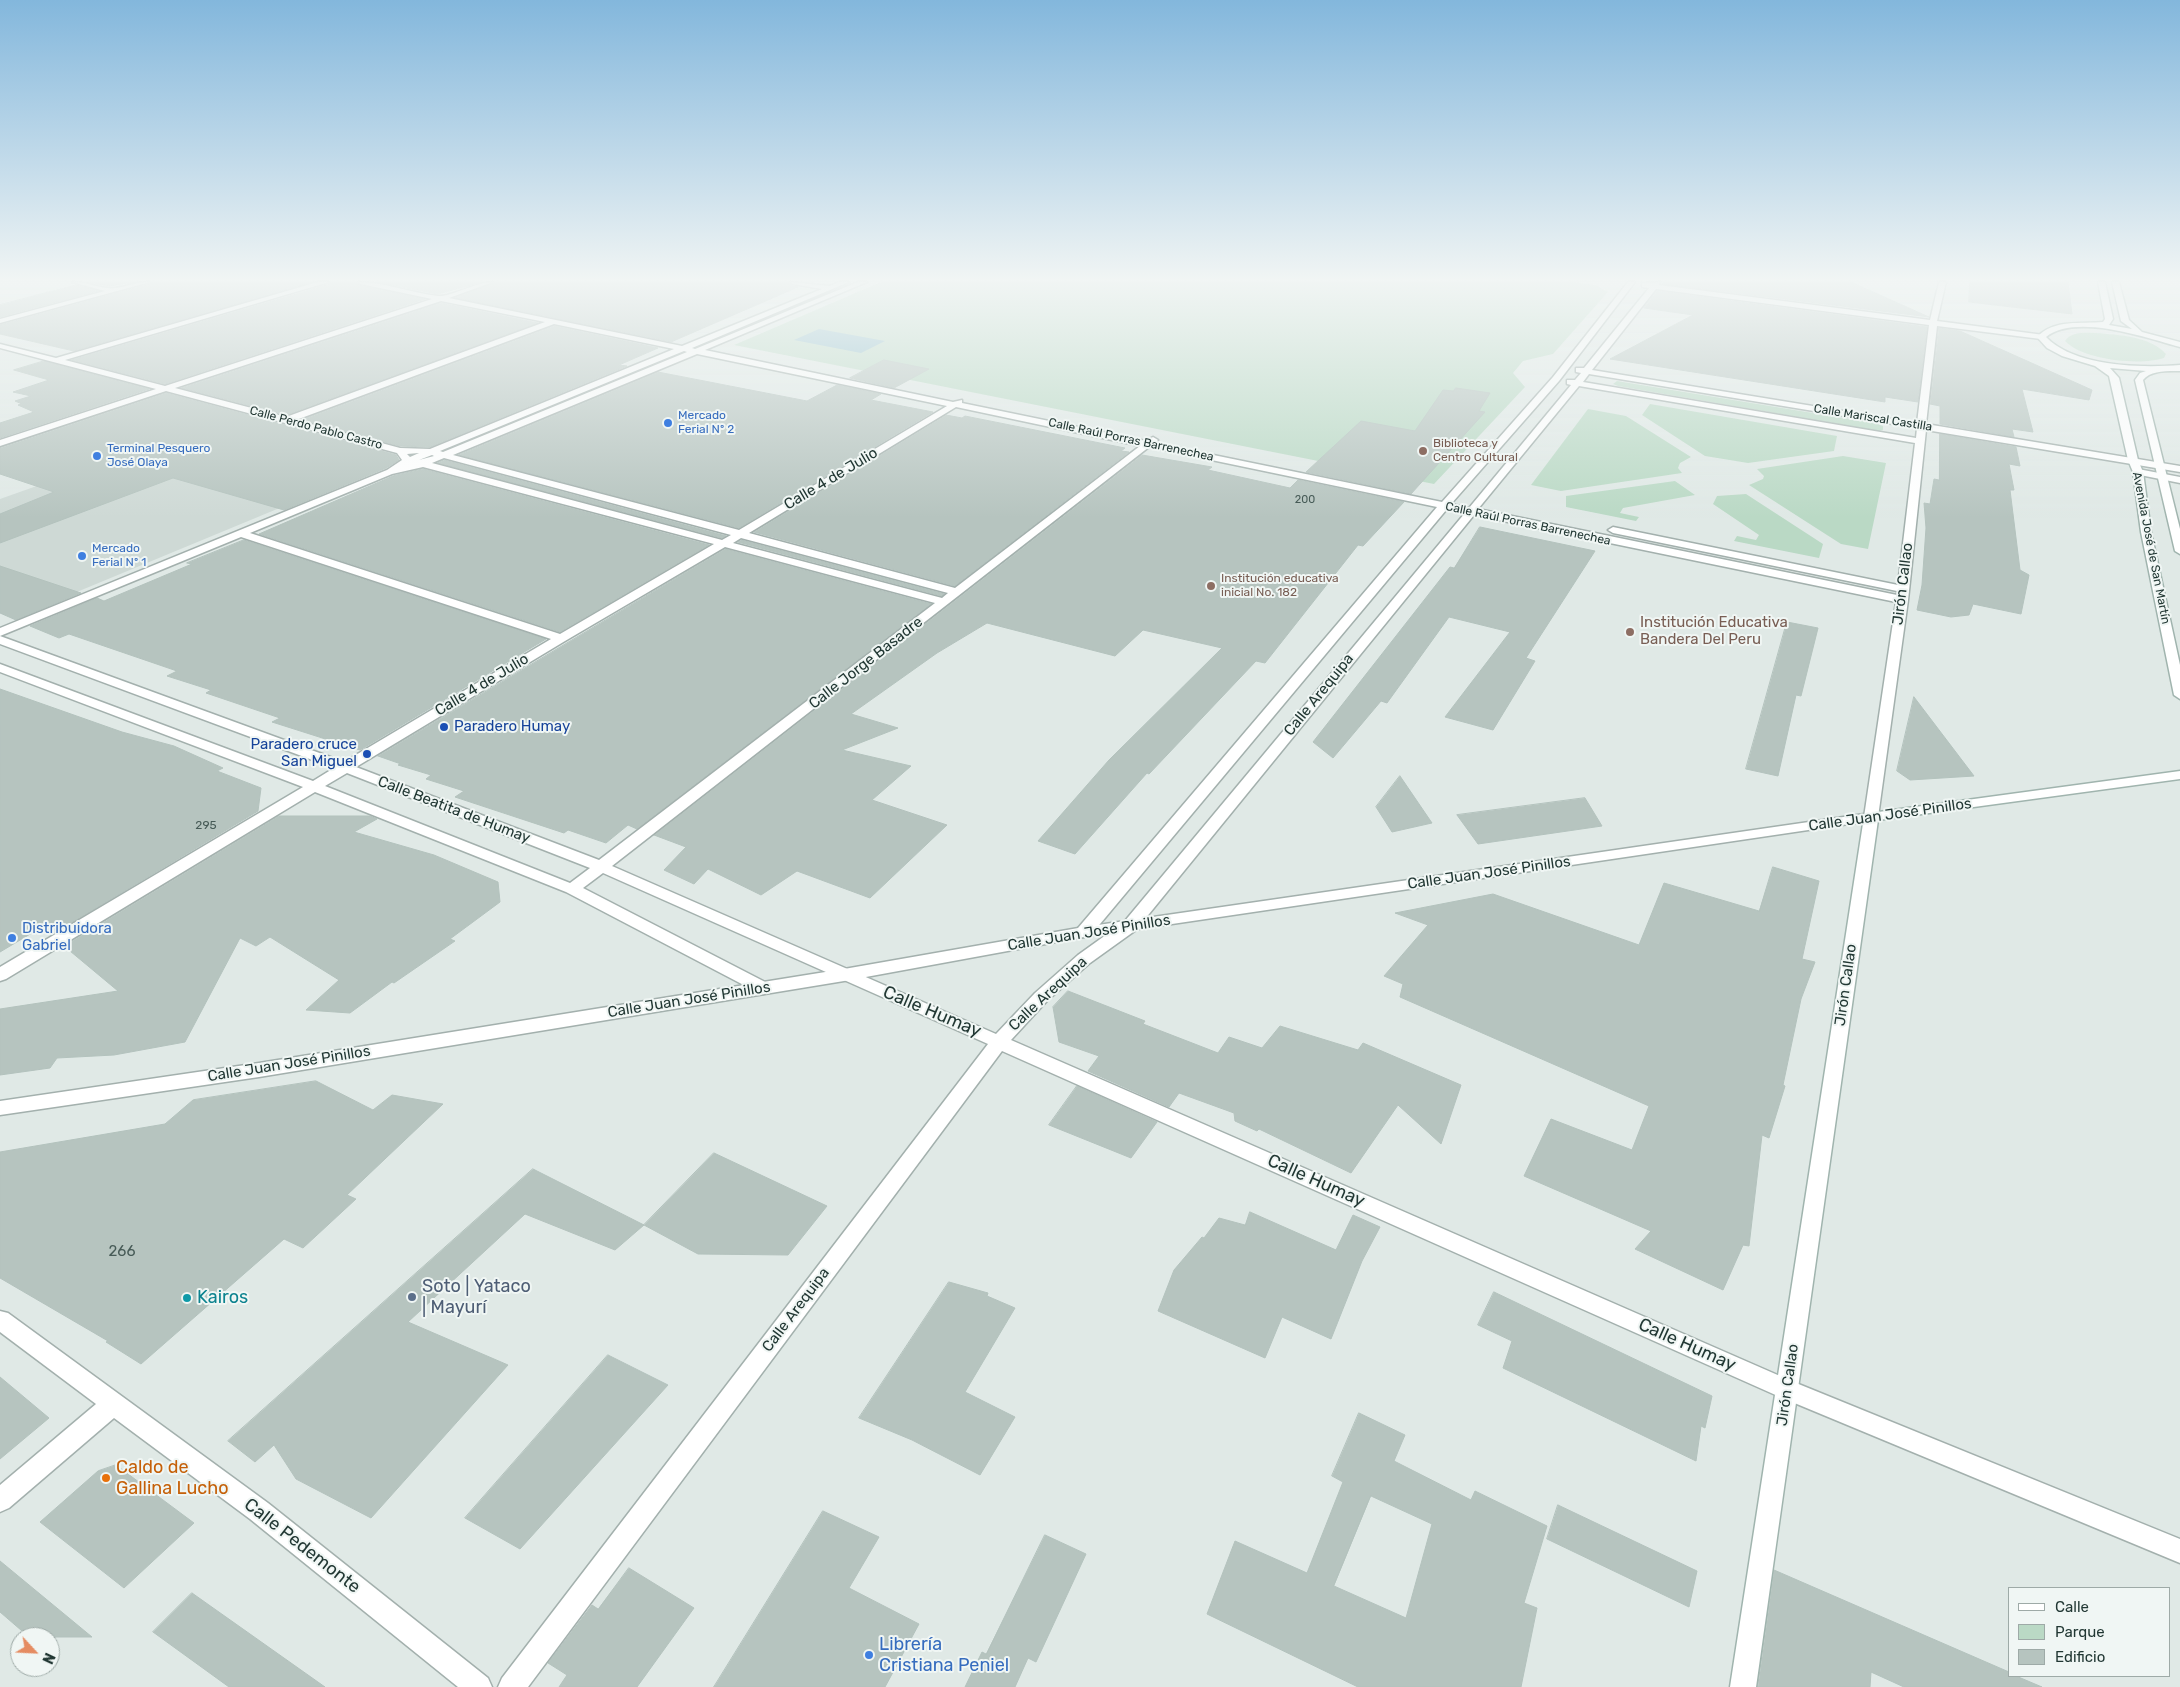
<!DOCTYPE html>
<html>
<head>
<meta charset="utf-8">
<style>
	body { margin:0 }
	#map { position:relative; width:2180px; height:1687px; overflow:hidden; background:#e0e9e6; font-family:Rubik,sans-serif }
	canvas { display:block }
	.legend { position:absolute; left:2008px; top:1587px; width:162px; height:90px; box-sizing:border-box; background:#f0f6f4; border:1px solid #9eaaa7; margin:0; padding:6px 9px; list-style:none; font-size:15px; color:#223834 }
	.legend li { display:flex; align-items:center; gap:10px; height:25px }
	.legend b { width:25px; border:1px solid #9eaaa7 }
	.north { position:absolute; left:10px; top:1627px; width:50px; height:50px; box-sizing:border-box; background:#f0f6f4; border:1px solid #9eaaa7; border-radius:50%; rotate:115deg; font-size:14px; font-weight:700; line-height:20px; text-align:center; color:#223834 }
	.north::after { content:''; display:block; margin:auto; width:18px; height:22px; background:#e58c62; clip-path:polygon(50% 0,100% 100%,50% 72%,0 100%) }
</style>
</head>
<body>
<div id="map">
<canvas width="2180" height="1687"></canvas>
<ul class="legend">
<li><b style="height:6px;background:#fff"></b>Calle</li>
<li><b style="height:14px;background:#bad9c5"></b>Parque</li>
<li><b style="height:14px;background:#b6c4bf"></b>Edificio</li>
</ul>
<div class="north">N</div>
</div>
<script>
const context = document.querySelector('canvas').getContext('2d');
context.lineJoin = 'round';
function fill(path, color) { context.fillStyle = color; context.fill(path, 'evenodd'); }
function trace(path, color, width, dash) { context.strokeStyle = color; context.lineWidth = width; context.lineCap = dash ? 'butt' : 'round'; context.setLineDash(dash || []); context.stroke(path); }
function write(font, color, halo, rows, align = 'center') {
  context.font = font + ' Rubik,sans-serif'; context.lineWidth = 4; context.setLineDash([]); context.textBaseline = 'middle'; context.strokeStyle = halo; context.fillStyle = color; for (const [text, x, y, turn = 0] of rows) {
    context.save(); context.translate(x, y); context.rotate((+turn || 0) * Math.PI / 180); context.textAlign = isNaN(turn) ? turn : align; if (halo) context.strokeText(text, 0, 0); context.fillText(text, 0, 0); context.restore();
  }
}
const built = new Path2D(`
	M 217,422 L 381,466 L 14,618 L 0,612 L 0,499 Z`);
const green = new Path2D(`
	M 881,282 L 1572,282 L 1596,285 L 1608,292 L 1553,354 L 1523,361 L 1513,373 L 1525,387 L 1434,484 L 734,345 Z
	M 2096,333 C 2119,335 2150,336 2166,354 L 2164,358 C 2140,366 2083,360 2065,341 C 2072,331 2085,333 2096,333 Z
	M 1617,381 L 1874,423 L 1883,426 L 1883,430 L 1879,431 L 1618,386 L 1613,384 Z
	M 1650,404 L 1837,436 L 1834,451 L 1748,463 L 1705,456 L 1642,415 Z
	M 1588,409 L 1626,416 L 1691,457 L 1680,463 L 1678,468 L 1682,473 L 1561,491 L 1531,485 Z
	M 1843,456 L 1886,463 L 1868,549 L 1841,544 L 1749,485 L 1763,479 L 1764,476 L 1757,469 Z
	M 1675,481 L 1695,495 L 1623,508 L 1620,513 L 1639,517 L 1636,521 L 1566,507 L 1566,496 Z
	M 1746,494 L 1823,544 L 1819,558 L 1734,541 L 1737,536 L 1756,540 L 1759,535 L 1713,504 L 1717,496 Z`);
const water = new Path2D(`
	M 819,329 L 885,341 L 861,353 L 794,340 Z`);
const building = new Path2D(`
	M 88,282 L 134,282 L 110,286 Z
	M 152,282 L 312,282 L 74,351 L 0,334 L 0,325 L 150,284 Z
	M 331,282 L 356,282 L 361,286 L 425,299 L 165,384 L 72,360 L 330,284 Z
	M 377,282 L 482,282 L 438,294 Z
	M 495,282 L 788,282 L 792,286 L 798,287 L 671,342 L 456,298 Z
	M 1664,282 L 1851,282 L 1929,317 L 1663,284 Z
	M 1970,282 L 2068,282 L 2072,314 L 1969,302 Z
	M 76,285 L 98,291 L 0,317 L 0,305 Z
	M 1657,291 L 1927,327 L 1918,402 L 1885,397 L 1885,402 L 1610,359 L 1693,315 L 1644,308 Z
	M 441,303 L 538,323 L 286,415 L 182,388 Z
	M 554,326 L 658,348 L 619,365 L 627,366 L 430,447 L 400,446 L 302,420 Z
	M 1939,328 L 1960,331 L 2092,390 L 2089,400 L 2022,389 L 2033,432 L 2012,429 L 2014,437 L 1940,424 L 1940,406 L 1930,404 Z
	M 884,360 L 929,369 L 894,388 L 850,378 Z
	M 44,361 L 149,389 L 0,438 L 0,423 L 34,412 L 18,405 L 22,404 L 15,401 L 31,396 L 13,392 L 49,380 L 14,370 Z
	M 658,372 L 807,401 L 837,385 L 881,394 L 871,400 L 933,412 L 739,528 L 459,455 Z
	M 1456,388 L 1490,393 L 1479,411 L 1485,412 L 1411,494 L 1306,472 L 1361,421 L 1415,431 L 1443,390 L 1453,391 Z
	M 166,393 L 396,455 L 399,460 L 386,468 L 284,510 L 173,478 L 0,543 L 0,514 L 54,492 L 0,474 L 0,448 Z
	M 946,415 L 962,418 L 965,416 L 1125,448 L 1121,451 L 1129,452 L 955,586 L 754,532 Z
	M 1940,434 L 2016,447 L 2020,466 L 2009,464 L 2014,490 L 2010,490 L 2020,570 L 2029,575 L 2021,614 L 1973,604 L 1969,615 L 1951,617 L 1917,610 L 1922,585 L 1926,528 L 1924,503 L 1930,504 L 1934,479 L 1939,480 Z
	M 1142,455 L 1212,467 L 1208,470 L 1290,488 L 1298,480 L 1404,502 L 1363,546 L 1358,545 L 1265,663 L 1256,661 L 1149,774 L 1147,773 L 1075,854 L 1038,841 L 1109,760 L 1222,648 L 1143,630 L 1115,656 L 987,623 L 937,653 L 851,714 L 898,728 L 842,750 L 911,766 L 872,800 L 947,825 L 870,898 L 797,871 L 761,895 L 708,869 L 694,884 L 664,870 L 686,847 L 654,835 Z
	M 444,460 L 726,536 L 722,538 L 438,463 Z
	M 423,469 L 709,545 L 560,632 L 259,534 L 393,476 Z
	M 1480,527 L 1595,551 L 1526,658 L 1535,661 L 1493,730 L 1445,717 L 1510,632 L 1449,617 L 1387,703 L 1381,701 L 1333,758 L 1313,742 L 1450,567 L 1454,568 Z
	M 244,540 L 546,639 L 360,750 L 272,722 L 280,718 L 206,693 L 211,690 L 167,676 L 177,671 L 69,634 L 59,638 L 30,626 L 97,598 L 104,601 L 192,564 L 187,563 Z
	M 741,540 L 944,594 L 942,596 L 738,542 Z
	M 725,549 L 931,604 L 637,829 L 628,825 L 606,843 L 568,830 L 564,833 L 455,797 L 464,791 L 426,779 L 431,775 L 398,765 L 401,764 L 378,756 Z
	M 0,566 L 81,593 L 16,620 L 0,613 Z
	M 1787,622 L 1818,628 L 1801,696 L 1796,695 L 1778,776 L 1746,769 Z
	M 0,689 L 122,732 L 174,746 L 223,768 L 217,771 L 261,788 L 258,811 L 51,935 L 42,927 L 0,952 Z
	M 1914,697 L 1974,776 L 1910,780 L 1897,771 Z
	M 1400,776 L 1432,823 L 1392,832 L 1376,807 Z
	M 1585,798 L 1602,826 L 1478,844 L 1457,815 Z
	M 279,816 L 370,816 L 377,819 L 354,832 L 434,855 L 498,882 L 500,902 L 450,939 L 455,941 L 394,983 L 392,982 L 350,1013 L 306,1010 L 339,980 L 270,937 L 256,946 L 240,938 L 185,1042 L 114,1055 L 57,1058 L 50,1068 L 0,1075 L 0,1009 L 118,991 L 64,946 Z
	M 1773,867 L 1819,881 L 1802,959 L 1815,962 L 1801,999 L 1783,1085 L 1785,1086 L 1769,1138 L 1762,1135 L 1749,1246 L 1743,1245 L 1723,1290 L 1635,1249 L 1651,1231 L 1524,1176 L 1551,1119 L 1632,1150 L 1649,1106 L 1400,997 L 1403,984 L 1384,976 L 1428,925 L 1395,913 L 1493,894 L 1639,945 L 1664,883 L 1759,911 Z
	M 1068,991 L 1145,1021 L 1143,1024 L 1218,1053 L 1229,1037 L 1262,1048 L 1280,1026 L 1358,1050 L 1363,1043 L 1461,1085 L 1441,1144 L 1398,1105 L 1351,1173 L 1259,1129 L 1257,1131 L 1235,1121 L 1234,1113 L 1179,1093 L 1169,1107 L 1088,1071 L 1099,1056 L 1059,1042 L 1053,1007 Z
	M 316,1081 L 373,1110 L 392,1095 L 443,1104 L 347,1195 L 356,1199 L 303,1248 L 284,1239 L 141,1364 L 106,1342 L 108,1341 L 0,1278 L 0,1152 L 165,1124 L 193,1100 Z
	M 1077,1086 L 1157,1122 L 1131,1158 L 1049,1125 Z
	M 714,1153 L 827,1206 L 788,1255 L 698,1254 L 644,1225 Z
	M 533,1169 L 644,1225 L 615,1250 L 525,1214 L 408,1322 L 508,1365 L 371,1518 L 296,1479 L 274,1445 L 255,1462 L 228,1441 Z
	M 1250,1212 L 1336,1250 L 1353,1215 L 1380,1227 L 1362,1261 L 1331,1339 L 1282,1317 L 1265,1358 L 1158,1311 L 1174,1270 L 1202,1237 L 1204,1238 L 1219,1218 L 1245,1225 Z
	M 949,1282 L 988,1293 L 987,1296 L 1015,1308 L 965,1392 L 1015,1417 L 980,1475 L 912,1440 L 859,1418 Z
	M 1494,1292 L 1712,1396 L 1705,1428 L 1701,1426 L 1696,1461 L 1503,1368 L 1512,1341 L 1478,1325 Z
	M 608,1355 L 668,1385 L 520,1549 L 465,1518 Z
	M 0,1377 L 49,1418 L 0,1459 Z
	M 1359,1413 L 1405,1435 L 1394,1461 L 1471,1500 L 1475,1491 L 1547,1526 L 1524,1603 L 1537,1608 L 1521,1687 L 1358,1687 L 1207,1614 L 1235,1541 L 1307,1573 L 1343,1482 L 1332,1476 ZM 1371,1496 L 1432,1524 L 1406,1618 L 1334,1586 Z
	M 116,1465 L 194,1523 L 124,1588 L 40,1522 L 98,1471 Z
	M 1558,1505 L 1697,1571 L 1689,1607 L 1547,1539 Z
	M 823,1511 L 879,1537 L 849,1588 L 919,1624 L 885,1687 L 714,1687 Z
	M 1045,1535 L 1086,1554 L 1036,1662 L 1028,1658 L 1015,1687 L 965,1687 L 982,1652 L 986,1654 Z
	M 0,1561 L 92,1637 L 29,1637 L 0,1612 Z
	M 629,1568 L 694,1608 L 637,1687 L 559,1687 L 567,1675 L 548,1663 L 592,1605 L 598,1609 Z
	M 1774,1570 L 2009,1672 L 2009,1676 L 2016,1676 L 2042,1687 L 1904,1687 L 1871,1672 L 1870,1687 L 1758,1687 Z
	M 192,1593 L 325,1687 L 229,1687 L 153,1632 Z`);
const minor = new Path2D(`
	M 72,282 C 87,281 101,290 115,288 C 127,287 137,281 150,282 L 0,323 L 0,319 L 105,291 Z
	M 318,282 L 329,282 L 65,360 L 165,386 L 432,299 L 361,284 L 358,282 C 385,282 411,293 438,296 C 452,297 475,282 493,282 L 449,298 L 682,346 L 822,289 L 793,284 L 790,282 L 830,286 L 839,282 L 849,282 L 692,348 L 695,349 L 858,282 L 867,282 L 705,350 L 953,402 L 962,400 L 962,403 L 1146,441 L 1153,437 L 1158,440 L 1155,443 L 1442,502 L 1553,377 L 1628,282 L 1635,282 L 1559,381 L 1451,504 L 1469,508 L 1571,385 L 1567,384 L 1567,380 L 1575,380 L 1581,373 L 1576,372 L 1576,368 L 1584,368 L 1649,288 L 1642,287 L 1642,283 L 1660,282 L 1659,285 L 1930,320 L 1939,282 L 1946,282 L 1937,321 L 2044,335 L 2044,339 L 2041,339 L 1937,326 L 1926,424 L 2180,466 L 2180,472 L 1926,430 L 1908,600 L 1878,817 L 1876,820 L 1866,820 L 1864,817 L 1896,602 L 1474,515 L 1136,930 L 1090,963 L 1047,1001 L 1011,1040 L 1796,1383 L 2180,1539 L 2180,1563 L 1780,1397 L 1002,1051 L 528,1687 L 498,1687 L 502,1678 L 988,1044 L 603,873 L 583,888 L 769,984 L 772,988 L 769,992 L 763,994 L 757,992 L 566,892 L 315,792 L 6,979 L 0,981 L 0,967 L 303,787 L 0,672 L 0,664 L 313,781 L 334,768 L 0,644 L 0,636 L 344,762 L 551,639 L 241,537 L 0,636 L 0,628 L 387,470 L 402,460 L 397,453 L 166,391 L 0,446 L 0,440 L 156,389 L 0,348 L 0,344 L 56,358 ZM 1656,289 L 1929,325 L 1917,423 L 1592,370 ZM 441,301 L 545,322 L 286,417 L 175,388 ZM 554,324 L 674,349 L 430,449 L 400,448 L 296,420 ZM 684,351 L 687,352 L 443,452 L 440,451 ZM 697,354 L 947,406 L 739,530 L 453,455 ZM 1589,374 L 1917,428 L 1916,438 L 1583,382 ZM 1579,386 L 1915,443 L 1898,585 L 1613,527 L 1608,530 L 1613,533 L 1897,591 L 1897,595 L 1478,509 ZM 956,407 L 1140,446 L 955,588 L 749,533 ZM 1149,447 L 1437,507 L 1078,928 L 1076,932 L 1078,936 L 1084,937 L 1090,936 L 1447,509 L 1465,513 L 1124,922 L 1078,955 L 1035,993 L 996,1034 L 612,866 ZM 419,453 L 410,457 L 407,454 ZM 432,455 L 434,456 L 419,460 ZM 444,458 L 731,535 L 722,540 L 432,463 ZM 423,467 L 714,544 L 560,634 L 250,533 L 392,474 ZM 741,538 L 948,593 L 942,598 L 733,543 ZM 725,547 L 935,603 L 599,860 L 356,767 L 565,641 ZM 347,773 L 590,868 L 570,883 L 325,786 Z
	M 2138,469 L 2180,477 L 2180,483 L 2135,474 L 2133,472 Z
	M 0,1311 L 8,1313 L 268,1503 L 488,1678 L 492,1687 L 458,1687 L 250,1519 L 114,1418 L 9,1508 L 0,1512 L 0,1485 L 96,1404 L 0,1332 Z`);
const tertiary = new Path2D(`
	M 1871,813 L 1876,814 L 1878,817 L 1876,820 L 1084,937 L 844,981 L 259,1077 L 0,1115 L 0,1101 L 259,1063 L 844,969 L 1084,927 Z`);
const secondary = new Path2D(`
	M 2098,282 L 2105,282 L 2113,319 L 2109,325 L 2132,329 L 2121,321 L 2112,282 L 2119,282 L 2129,320 L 2142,332 L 2180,342 L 2180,347 C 2146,338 2076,313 2046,337 C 2075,367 2141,368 2180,365 L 2180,371 C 2168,371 2151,370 2143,380 L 2180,529 L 2180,554 L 2175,551 L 2135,380 L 2140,373 L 2146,371 L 2110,368 L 2119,378 L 2138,460 L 2143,472 L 2151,532 L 2180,665 L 2180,699 L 2174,695 L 2141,532 L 2133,472 L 2128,460 L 2109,376 L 2095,366 L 2062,356 L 2047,348 L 2037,337 C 2054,319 2081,324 2103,322 L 2105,319 Z
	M 2180,771 L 2180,779 L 1878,820 L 1756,1687 L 1730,1687 L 1864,817 L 1866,814 L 1871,813 Z`);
const markers = [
	[668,423,5,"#3f7fe0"],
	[1423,451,5,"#8d6e63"],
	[97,456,5,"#3f7fe0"],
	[82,556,5,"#3f7fe0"],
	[1211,586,5,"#8d6e63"],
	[1630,632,5,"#8d6e63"],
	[444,727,5,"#1a4fb4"],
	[367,754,5,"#1a4fb4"],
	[12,938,5,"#3f7fe0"],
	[412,1297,5,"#5c6f8a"],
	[187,1298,5,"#0f9aa8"],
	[106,1478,5,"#e8710a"],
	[869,1655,5,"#3f7fe0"]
];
const farNumbernames = [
	["200",1305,500]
];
const farShopnames = [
	["Mercado",678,416],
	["Ferial Nº 2",678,430],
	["Terminal Pesquero",107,449],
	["José Olaya",107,463],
	["Mercado",92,549],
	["Ferial Nº 1",92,563]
];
const farStreetnames = [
	["Calle Mariscal Castilla",1873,418,9],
	["Calle Perdo Pablo Castro",316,428,15],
	["Calle Raúl Porras Barrenechea",1131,440,12],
	["Calle Raúl Porras Barrenechea",1528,524,12],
	["Avenida José de San Martín",2151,548,79]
];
const farEducationnames = [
	["Biblioteca y",1433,444],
	["Centro Cultural",1433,458],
	["Institución educativa",1221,579],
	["inicial No. 182",1221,593]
];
const numberNames = [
	["295",206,826]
];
const streetNames = [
	["Calle 4 de Julio",831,479,-31],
	["Jirón Callao",1903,584,-83],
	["Calle Jorge Basadre",866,663,-38],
	["Calle 4 de Julio",482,685,-31],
	["Calle Arequipa",1319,695,-51],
	["Calle Beatita de Humay",454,810,21],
	["Calle Juan José Pinillos",1890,815,-8],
	["Calle Juan José Pinillos",1489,873,-8],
	["Calle Juan José Pinillos",1089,933,-9],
	["Jirón Callao",1846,985,-82],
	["Calle Arequipa",1048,994,-43],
	["Calle Juan José Pinillos",689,1000,-9],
	["Calle Juan José Pinillos",289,1064,-9],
	["Calle Arequipa",796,1310,-53],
	["Jirón Callao",1788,1385,-82]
];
const educationNames = [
	["Institución Educativa",1640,623],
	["Bandera Del Peru",1640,640]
];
const transitNames = [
	["Paradero Humay",454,727],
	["Paradero cruce",357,745,"right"],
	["San Miguel",357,762,"right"]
];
const shopNames = [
	["Distribuidora",22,929],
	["Gabriel",22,946]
];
const nearNumbernames = [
	["266",122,1252]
];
const nearStreetnames = [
	["Calle Humay",932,1012,23],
	["Calle Humay",1316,1181,24],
	["Calle Humay",1687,1345,24],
	["Calle Pedemonte",302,1546,38]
];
const nearServicenames = [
	["Soto | Yataco",422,1287],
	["| Mayurí",422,1308]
];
const nearCulturenames = [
	["Kairos",197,1298]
];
const nearFoodnames = [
	["Caldo de",116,1468],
	["Gallina Lucho",116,1489]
];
const nearShopnames = [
	["Librería",879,1645],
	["Cristiana Peniel",879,1666]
];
fill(built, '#ced9d5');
fill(green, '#bad9c5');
fill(water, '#8cbcca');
fill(building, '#b6c4bf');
trace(building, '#b3c2bd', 1);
trace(minor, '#a3b0ad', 3);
trace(tertiary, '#a3b0ad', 3);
trace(secondary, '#a0b4ae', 3);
fill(minor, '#fff');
fill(tertiary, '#fff');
fill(secondary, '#fff');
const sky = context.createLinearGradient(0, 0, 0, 518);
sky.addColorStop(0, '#83b7dc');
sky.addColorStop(0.54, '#f1f5f4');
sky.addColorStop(1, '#f1f5f400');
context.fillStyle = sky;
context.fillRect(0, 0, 2180, 518);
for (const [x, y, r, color] of markers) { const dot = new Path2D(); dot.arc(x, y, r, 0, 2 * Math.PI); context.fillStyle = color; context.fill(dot); trace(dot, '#f0f6f4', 2); }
write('11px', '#475b57', null, farNumbernames);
write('12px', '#366cbe', '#f0f6f4', farShopnames, 'left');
write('12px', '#223834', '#f0f6f4', farStreetnames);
write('12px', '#785e54', '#f0f6f4', farEducationnames, 'left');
write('12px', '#475b57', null, numberNames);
write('15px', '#223834', '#f0f6f4', streetNames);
write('15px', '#785e54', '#f0f6f4', educationNames, 'left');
write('15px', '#164399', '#f0f6f4', transitNames, 'left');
write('15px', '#366cbe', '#f0f6f4', shopNames, 'left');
write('15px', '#475b57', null, nearNumbernames);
write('18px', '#223834', '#f0f6f4', nearStreetnames);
write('18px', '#4e5e75', '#f0f6f4', nearServicenames, 'left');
write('18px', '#0d838f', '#f0f6f4', nearCulturenames, 'left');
write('18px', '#c56008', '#f0f6f4', nearFoodnames, 'left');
write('18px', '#366cbe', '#f0f6f4', nearShopnames, 'left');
</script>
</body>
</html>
